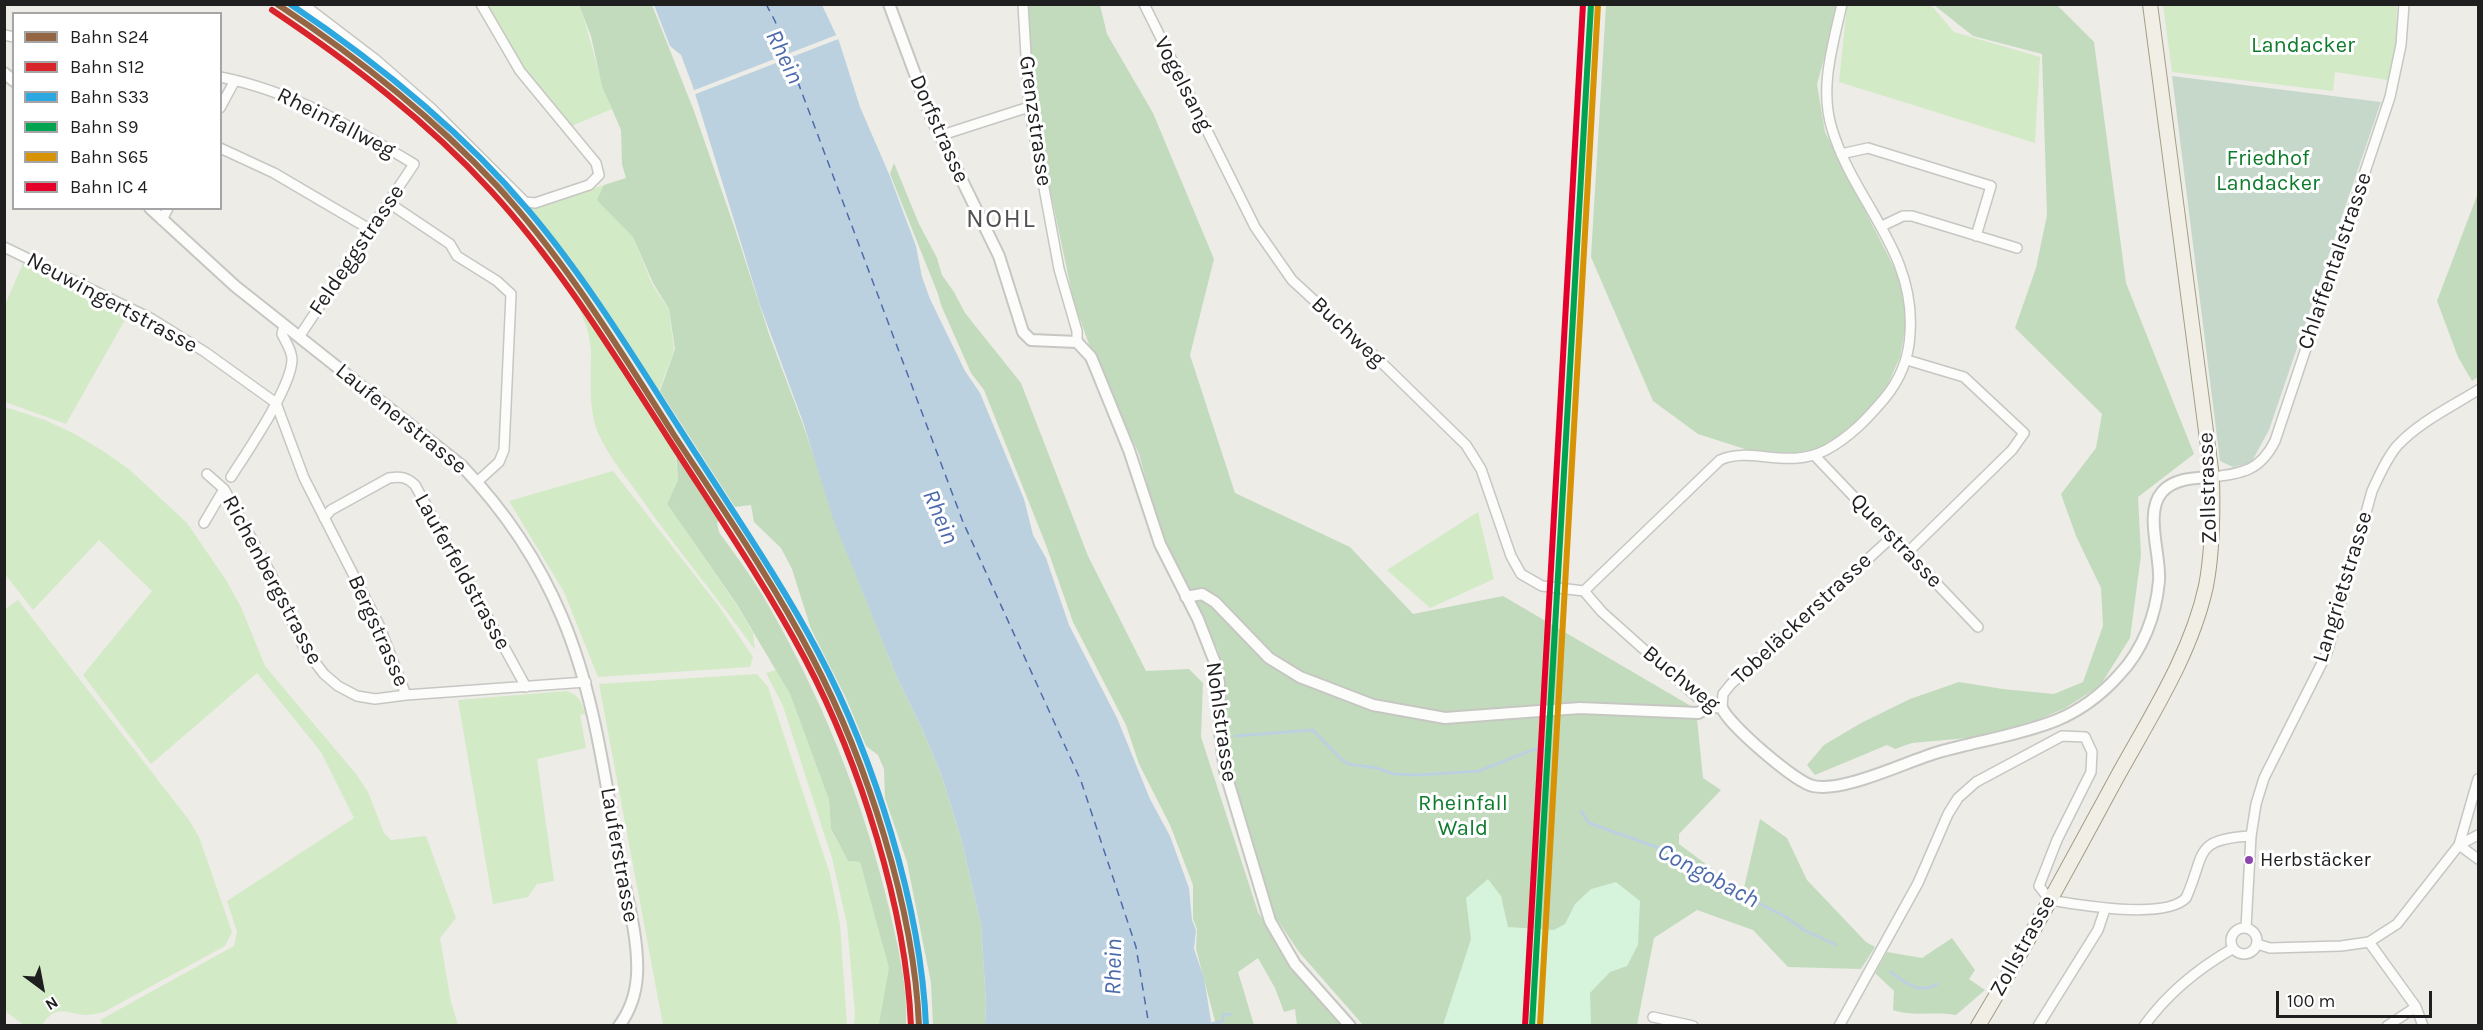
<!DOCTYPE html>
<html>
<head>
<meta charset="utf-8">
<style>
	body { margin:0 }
	#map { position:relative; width:2483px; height:1030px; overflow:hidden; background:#edece7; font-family:Karla,sans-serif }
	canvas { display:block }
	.frame { position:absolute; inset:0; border:6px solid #1f1f1f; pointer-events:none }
	.legend { position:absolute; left:12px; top:12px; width:210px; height:198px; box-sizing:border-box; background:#fff; border:2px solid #a5a5a5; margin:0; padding:8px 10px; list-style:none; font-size:18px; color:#1f1f1f }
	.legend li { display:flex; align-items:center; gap:12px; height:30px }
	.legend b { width:30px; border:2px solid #a5a5a5 }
	.north { position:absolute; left:12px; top:958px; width:60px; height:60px; -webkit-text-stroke:4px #fff; paint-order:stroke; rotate:148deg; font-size:16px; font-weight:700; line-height:24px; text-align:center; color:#1f1f1f }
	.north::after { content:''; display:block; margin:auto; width:21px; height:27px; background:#1f1f1f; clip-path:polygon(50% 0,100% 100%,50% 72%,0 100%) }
	.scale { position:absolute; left:2276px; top:991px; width:156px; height:27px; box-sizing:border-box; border:3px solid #1f1f1f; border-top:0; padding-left:8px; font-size:18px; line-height:21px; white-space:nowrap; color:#1f1f1f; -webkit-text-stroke:4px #fff; paint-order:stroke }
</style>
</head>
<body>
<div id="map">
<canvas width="2483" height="1030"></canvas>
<div class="frame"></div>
<ul class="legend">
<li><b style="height:8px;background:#946644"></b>Bahn S24</li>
<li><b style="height:8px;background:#d8242b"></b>Bahn S12</li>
<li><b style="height:8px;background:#2da7df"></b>Bahn S33</li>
<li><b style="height:8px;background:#00a34f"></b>Bahn S9</li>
<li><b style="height:8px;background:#d79205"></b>Bahn S65</li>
<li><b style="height:8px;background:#e4002b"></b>Bahn IC 4</li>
</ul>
<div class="north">N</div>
<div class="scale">100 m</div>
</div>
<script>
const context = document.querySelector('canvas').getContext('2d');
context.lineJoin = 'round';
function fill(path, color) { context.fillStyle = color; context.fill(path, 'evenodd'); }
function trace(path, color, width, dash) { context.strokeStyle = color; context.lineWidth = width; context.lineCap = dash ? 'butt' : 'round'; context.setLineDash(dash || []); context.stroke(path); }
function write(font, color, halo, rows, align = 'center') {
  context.font = font + ' Karla,sans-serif'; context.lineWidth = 6; context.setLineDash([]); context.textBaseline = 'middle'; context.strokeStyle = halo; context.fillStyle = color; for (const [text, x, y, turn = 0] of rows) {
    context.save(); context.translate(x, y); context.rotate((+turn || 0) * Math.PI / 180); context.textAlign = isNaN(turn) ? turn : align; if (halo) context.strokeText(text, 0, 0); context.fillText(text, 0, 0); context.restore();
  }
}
const grass = new Path2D(`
	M 484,5 L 579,5 C 592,39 597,76 612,109 L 569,127 L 522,70 Z
	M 1847,5 L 1931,5 L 1954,32 L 2040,57 L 2035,143 L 1839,82 Z
	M 2163,5 L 2397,5 L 2396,43 L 2388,80 L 2335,72 L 2333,91 L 2172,72 Z
	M 605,185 L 633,237 L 652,284 L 669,310 L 674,350 L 657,397 C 615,333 573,269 525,209 Z
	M 543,247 L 588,308 L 674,444 L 678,480 L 667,504 L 736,604 L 753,633 L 755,650 C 717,597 675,547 638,494 C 624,475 608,455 598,433 C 588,408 591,379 591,352 C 589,311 562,280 536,251 Z
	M 25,259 L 130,311 L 66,424 L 5,402 L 4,307 Z
	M 5,407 L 45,420 L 75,434 L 103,451 L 130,470 L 187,523 L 226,580 L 241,607 L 265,666 L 356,774 L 368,792 L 384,833 L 391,840 L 426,836 L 456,918 L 440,938 L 451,1002 L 458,1025 L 103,1025 L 100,1020 L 234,946 L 237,932 L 227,901 L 354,818 L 321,752 L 257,673 L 151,764 L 83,675 L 152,591 L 99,540 L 33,610 L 5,574 Z
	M 613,471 L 718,605 L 753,657 L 750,667 L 598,677 L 564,592 L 509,501 Z
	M 1478,512 L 1494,579 L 1430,608 L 1387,570 Z
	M 18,600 L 189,820 L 199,837 L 232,932 L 225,946 L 104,1012 C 98,1013 91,1015 85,1015 C 64,1013 57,1004 42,1025 L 24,1025 L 5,1011 L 4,610 Z
	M 776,670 L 790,694 L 829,800 L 831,830 L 848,861 L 860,862 L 890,968 L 879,1023 L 880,1025 L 854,1025 L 855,1014 L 847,924 L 832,858 L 783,706 L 766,673 Z
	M 757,674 L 768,687 L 830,874 L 840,924 L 847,1025 L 663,1025 L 599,684 Z
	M 567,691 C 579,695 582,702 585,714 L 580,715 L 586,748 L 537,759 L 554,881 L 537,884 L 528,897 L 493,904 L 458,700 Z`);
const forest = new Path2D(`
	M 579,5 L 652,5 L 694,111 L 734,226 L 770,337 L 802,422 L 844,544 L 896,675 L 923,731 L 941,774 L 961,838 L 981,925 L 986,1003 L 985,1025 L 933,1025 L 931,983 L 907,862 L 885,798 L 884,769 L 878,755 L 866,746 L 846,698 L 811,629 L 792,569 L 781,548 L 754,522 L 751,505 L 735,507 L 660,391 L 675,349 L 669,309 L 653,283 L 633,237 L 597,200 L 604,185 L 626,178 L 622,164 L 621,130 L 602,86 L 591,36 Z
	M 1026,5 L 1100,5 L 1107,34 L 1153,113 L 1214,259 L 1190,355 L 1235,493 L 1350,547 L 1413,614 L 1503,596 L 1696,709 L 1703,778 L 1721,790 L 1679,834 L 1679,844 L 1743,892 L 1760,819 L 1787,838 L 1807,880 L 1866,942 L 1875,947 L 1861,969 L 1788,967 L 1753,930 L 1697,910 L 1654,938 L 1637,1025 L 1363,1025 L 1299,952 L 1272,912 L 1250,841 L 1227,752 L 1225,676 L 1218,650 L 1162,539 L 1139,454 L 1090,347 L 1074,303 L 1037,128 L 1029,65 Z
	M 1606,5 L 1839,5 L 1817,84 L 1825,132 L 1902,283 L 1907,319 L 1900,357 L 1884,393 L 1856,428 L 1811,454 L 1748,450 L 1698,434 L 1653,401 L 1591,257 Z
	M 1934,5 L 2057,5 L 2094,42 L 2126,283 L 2194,454 L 2138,497 L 2141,555 L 2130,638 L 2100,686 L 2065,708 L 2016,730 L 1990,736 L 1912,743 L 1895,749 L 1887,745 L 1815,775 L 1807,765 L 1824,745 L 1861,723 L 1910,699 L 1959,682 L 2003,689 L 2054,694 L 2083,682 L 2103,626 L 2101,588 L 2076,536 L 2061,494 L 2096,448 L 2102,414 L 2015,328 L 2036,268 L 2047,215 L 2042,54 L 1973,36 Z
	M 894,163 L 919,224 L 937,258 L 942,275 L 954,292 L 965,313 L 1021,383 L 1088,556 L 1146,671 L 1189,669 L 1203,683 L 1201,737 L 1258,912 L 1291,965 L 1342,1025 L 1297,1025 L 1295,1009 L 1284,1012 L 1275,988 L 1258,958 L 1238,972 L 1254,1025 L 1216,1025 L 1196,949 L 1197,929 L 1193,919 L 1193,885 L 1170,825 L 1139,764 L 1126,725 L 1073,622 L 1046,545 L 984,390 L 971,373 L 941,305 L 938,294 L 890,174 Z
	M 2478,193 L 2478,377 L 2472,381 L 2458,357 L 2437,301 Z
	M 676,453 L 690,470 L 721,518 L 717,523 L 719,532 C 734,553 750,574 763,596 C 820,693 863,799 889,908 C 898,947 908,986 906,1025 L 880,1025 L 879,1023 L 889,968 L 860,862 L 848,861 L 831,829 L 829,800 L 790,694 L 736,603 L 667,504 L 678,480 Z
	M 1952,938 L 1975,970 L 1969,979 L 1985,990 L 1956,1015 C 1934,1011 1914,1017 1893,1010 L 1894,991 L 1875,973 L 1887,952 L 1922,958 Z`);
const cemetery = new Path2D(`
	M 2172,76 L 2381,102 L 2269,430 L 2251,463 L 2233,467 L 2220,461 Z`);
const park = new Path2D(`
	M 1488,879 L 1501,896 L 1508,927 L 1554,930 L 1565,924 L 1575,904 L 1591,889 L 1616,882 L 1640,901 L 1638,945 L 1627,966 L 1610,972 L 1590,993 L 1591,1025 L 1443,1025 L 1471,939 L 1466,898 Z`);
const water = new Path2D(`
	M 654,5 L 822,5 L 839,41 L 860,107 L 889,174 L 916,246 L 922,277 L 930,299 L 965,371 L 980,393 L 1024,499 L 1033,535 L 1046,558 L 1069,625 L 1117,718 L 1150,799 L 1170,836 L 1189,888 L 1192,920 L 1196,930 L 1194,949 L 1204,978 L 1211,1021 L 1209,1025 L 985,1025 L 986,1003 L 981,925 L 961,838 L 941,774 L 923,731 L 896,675 L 833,519 L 803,422 L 760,305 L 693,87 L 681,55 L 670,46 Z`);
const pier = new Path2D(`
	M 839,34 L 841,38 L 693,95 L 692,91 Z`);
const stream = new Path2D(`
	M 1235,736 L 1313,730 L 1341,759 L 1348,764 L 1377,768 L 1393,774 L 1418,775 L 1479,771 L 1535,749 L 1556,752
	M 1581,811 L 1589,823 L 1662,849 L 1709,871 L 1741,894 L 1786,917 L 1804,930 L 1836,945
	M 1891,972 C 1906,983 1918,995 1937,984
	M 1207,1025 L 1223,1021 L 1223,1015 L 1231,1014`);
const ferry = new Path2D(`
	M 766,4 L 775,21 L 963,522 L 1081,781 L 1136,947 L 1149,1026`);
const minor = new Path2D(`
	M 303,4 L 375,59 L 431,108 L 525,202 L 535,203 L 589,185 L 599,175 L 596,163 L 520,71 L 481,4
	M 1023,4 L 1029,107 L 1059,269 L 1077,331 L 1077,342
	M 1144,4 L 1255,227 L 1292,280 L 1382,363 L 1466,445 L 1481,469 L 1511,556 L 1521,574 L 1542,586 L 1584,591 L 1602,612 L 1697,697 L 1711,706
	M 4,35 L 14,37
	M 220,77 C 292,91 352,127 414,164 L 299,337
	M 220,108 L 235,80
	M 939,136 L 1029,107
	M 220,148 L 274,173 L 371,230
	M 1841,154 L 1868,148 L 1991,186 L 1976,236
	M 389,203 L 450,244 L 457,256 L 497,281 L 511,294 L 504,450 L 499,462 L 477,482
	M 162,220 L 168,208
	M 1882,226 L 1903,216 L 1912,216 L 2017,248
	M 4,247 L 152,319 L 205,352 L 276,403 L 304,478 L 379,625 L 406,695 L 586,682
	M 1907,360 L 1964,377 L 2024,433 L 2012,450 L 1907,553
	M 1815,456 L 1978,627
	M 207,474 L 224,489 L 271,574 L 304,648 L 324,674 L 338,686 L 357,696 L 375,699 L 406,695
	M 231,477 C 247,452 291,388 292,360 C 292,350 286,343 282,334 L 284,325
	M 2212,477 C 2243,473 2260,471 2275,441 L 2390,97 L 2401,45 L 2404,4
	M 324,518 L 331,510 L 389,478 C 400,476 407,477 415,485 L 526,687
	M 204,523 L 224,489
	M 1584,591 L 1720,460 C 1750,446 1788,470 1826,450 C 1850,437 1867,419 1884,399 C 1900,380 1909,359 1910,333 C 1916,251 1854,202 1832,129 C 1819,88 1833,45 1842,4
	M 1722,708 L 1723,694 L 1731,684 L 1892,537
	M 2459,845 L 2478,779
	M 2459,845 L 2478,859
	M2231 941a13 13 0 1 1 26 0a13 13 0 1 1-26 0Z
	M 2246,928 L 2251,836 L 2256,804 L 2264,778 L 2327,653 L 2372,491 C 2379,476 2386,459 2397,446 C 2419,422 2451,407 2478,390
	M 2369,942 L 2416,1007
	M 2257,944 L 2270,948 L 2341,946 L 2369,942 L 2397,924 L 2459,845 L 2478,835
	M 1653,1017 L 1693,1026
	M 1839,1026 L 1918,883 L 1948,814 L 1958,798 L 1976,782 L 2062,736 L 2085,737 L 2092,752 L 2091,772 L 2057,840 L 2039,886 L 2050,900 C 2079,905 2165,920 2186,898 C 2206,854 2192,839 2251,836
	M 2038,1026 L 2098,930 L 2105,909
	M 2144,1026 C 2167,994 2199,968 2232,949
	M 2387,1026 L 2416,1007 L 2423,1026`);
const tertiary = new Path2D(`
	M 889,4 L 931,117 L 999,256 L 1023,332 L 1031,340 L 1077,342 L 1091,357 L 1096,369 L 1129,450 L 1160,544 L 1198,619 L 1214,660 L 1219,682 L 1220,732 L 1225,771 L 1270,921 L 1295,964 L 1350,1026
	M 4,73 L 14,81
	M 150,208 L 235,286 L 462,466 C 503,509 539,562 562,617 C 595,695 605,780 620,863 C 627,897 639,940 637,975 C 636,993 630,1011 619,1026
	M 1186,597 L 1202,594 L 1215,602 L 1269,658 L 1300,677 L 1373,705 L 1445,718 L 1580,708 L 1698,713 L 1711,706 L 1722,708 C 1729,725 1795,782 1813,786 C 1844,793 1907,761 1939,752 C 1978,741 2020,735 2057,720 C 2081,710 2102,694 2119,675 C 2143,650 2156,615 2159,581 C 2161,555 2144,513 2162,492 C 2174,478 2195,478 2212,477`);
const primary = new Path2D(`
	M 1978,1026 C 2027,945 2071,862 2116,779 C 2150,717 2191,655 2206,586 C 2213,550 2213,513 2212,477 L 2150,4`);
const rail1 = new Path2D(`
	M 277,4 C 357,57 432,116 497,186 C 567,262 619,349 674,435 C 722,508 772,580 812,657 C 867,762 914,907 919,1026`);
const rail2 = new Path2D(`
	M 272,10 C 351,63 427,121 491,191 C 560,266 613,353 668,438 C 715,511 764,582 805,659 C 860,763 906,908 911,1026`);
const rail3 = new Path2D(`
	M 290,4 C 378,63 461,130 529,211 C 593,287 644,374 698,457 C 739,521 782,584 818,652 C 874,758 921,905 926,1026`);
const rail4 = new Path2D(`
	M 1532,1026 L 1591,4`);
const rail5 = new Path2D(`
	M 1540,1026 L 1598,4`);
const rail6 = new Path2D(`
	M 1525,1026 L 1583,4`);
const markers = [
	[2249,860,5,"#8e44ad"]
];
const busNames = [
	["Herbstäcker",2260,860]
];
const parkNames = [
	["Landacker",2303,46],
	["Friedhof",2268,159],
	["Landacker",2268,184],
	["Rheinfall",1463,804],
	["Wald",1463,829]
];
const streetNames = [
	["Vogelsang",1183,84,63],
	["Grenzstrasse",1035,121,82],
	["Rheinfallweg",336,123,27],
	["Dorfstrasse",939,129,66],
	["Feldeggstrasse",357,250,-56],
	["Chlaffentalstrasse",2335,261,-71],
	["Neuwingertstrasse",112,303,28],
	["Buchweg",1348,332,43],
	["Laufenerstrasse",401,419,39],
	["Zollstrasse",2208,488,-92],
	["Querstrasse",1896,541,46],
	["Lauferfeldstrasse",462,572,61],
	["Richenbergstrasse",272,580,62],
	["Langrietstrasse",2343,587,-73],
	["Tobeläckerstrasse",1802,619,-43],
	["Bergstrasse",378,631,66],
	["Buchweg",1681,679,39],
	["Nohlstrasse",1221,722,82],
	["Lauferstrasse",619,855,80],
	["Zollstrasse",2023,946,-61]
];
const waterNames = [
	["Rhein",784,57,64],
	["Rhein",940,517,67],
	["Congobach",1708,876,28],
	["Rhein",1114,967,-89]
];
const quarterNames = [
	["NOHL",1001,220]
];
fill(grass, '#d3eac7');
fill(forest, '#c3dbbd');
fill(cemetery, '#c6d8ca');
fill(park, '#d6f3db');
fill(water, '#bcd1df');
fill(pier, '#edece7');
trace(stream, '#bcd1df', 3);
trace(ferry, '#4d6bac', 1.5, [8, 6]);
trace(minor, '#c6c6c3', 12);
trace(tertiary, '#c6c6c3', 14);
trace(primary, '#a39e84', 16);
trace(minor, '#fcfcfb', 9);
trace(tertiary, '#fcfcfb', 10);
trace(primary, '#f0eee5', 14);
trace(rail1, '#946644', 6);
trace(rail2, '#d8242b', 6);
trace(rail3, '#2da7df', 6);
trace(rail4, '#00a34f', 6);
trace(rail5, '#d79205', 6);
trace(rail6, '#e4002b', 6);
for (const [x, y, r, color] of markers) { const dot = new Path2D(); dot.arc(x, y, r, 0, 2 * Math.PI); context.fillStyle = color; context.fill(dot); trace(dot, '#fff', 2); }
write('20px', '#1f1f1f', '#fff', busNames, 'left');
write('22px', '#0f7b2c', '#fff', parkNames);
write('22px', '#1f1f1f', '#fff', streetNames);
write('italic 24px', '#4d6bac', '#fff', waterNames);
context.letterSpacing = '1.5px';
write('26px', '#525252', '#fff', quarterNames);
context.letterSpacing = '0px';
</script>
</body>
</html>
